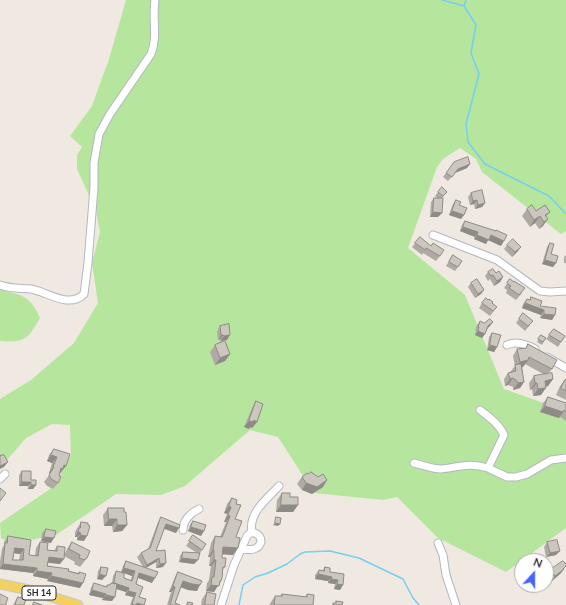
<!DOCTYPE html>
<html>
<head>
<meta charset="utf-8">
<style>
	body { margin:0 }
	#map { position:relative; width:566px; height:605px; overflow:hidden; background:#efe9e1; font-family:Lato,sans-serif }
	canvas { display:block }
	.north { position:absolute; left:514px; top:553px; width:40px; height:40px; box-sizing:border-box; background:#fff; border:1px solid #ababab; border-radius:50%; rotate:21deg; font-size:11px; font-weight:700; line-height:16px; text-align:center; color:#2e2e2e }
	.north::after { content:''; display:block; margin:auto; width:14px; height:18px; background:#4264fb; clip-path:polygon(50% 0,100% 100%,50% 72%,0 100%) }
</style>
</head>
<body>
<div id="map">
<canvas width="566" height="605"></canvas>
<div class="north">N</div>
</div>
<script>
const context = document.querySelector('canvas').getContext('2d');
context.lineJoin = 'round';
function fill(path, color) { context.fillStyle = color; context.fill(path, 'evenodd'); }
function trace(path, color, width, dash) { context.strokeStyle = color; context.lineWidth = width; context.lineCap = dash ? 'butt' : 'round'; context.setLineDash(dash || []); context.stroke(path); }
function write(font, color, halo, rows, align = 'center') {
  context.font = font + ' Lato,sans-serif'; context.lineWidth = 4; context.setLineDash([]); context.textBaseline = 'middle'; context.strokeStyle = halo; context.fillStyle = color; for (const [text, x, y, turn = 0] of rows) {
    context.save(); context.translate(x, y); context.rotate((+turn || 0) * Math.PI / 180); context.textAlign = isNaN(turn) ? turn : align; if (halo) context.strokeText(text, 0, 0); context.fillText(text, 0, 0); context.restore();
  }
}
const green = new Path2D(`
	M 126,0 L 566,0 L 566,231 L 561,234 L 482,172 L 476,159 L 460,148 L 443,159 L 437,167 L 408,248 L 465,295 L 504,389 L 566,411 L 566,528 L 506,572 L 438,538 L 397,497 L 383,500 L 314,493 L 278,437 L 250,430 L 185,486 L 161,495 L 116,494 L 56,535 L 13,543 L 1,538 L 0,523 L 53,487 L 71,455 L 70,425 L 52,424 L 26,438 L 0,468 L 0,399 L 31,380 L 74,343 L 98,303 L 92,263 L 100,232 L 96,211 L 77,169 L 77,155 L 82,147 L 70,136 L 92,106 L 109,59 Z
	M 0,287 C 7,294 16,292 24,297 C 31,301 37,310 40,318 C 28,339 25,343 0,341 Z`);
const stream = new Path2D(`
	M 442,0 L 464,6 L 476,25 L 471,53 L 479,74 L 466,124 L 468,142 L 485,164 L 549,196 L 565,213
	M 464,6 L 466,0
	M 239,605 L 243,585 L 255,577 L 268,573 L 287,564 L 300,554 L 305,552 L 330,551 L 359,558 L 403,579 L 413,598 L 419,605`);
const minor = new Path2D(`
	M 433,235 L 497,260 L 540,291 L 550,292 L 566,291
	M 0,285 C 10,289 20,288 31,289 C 48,292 69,309 84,294 L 88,263 L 94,187 L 94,163 L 99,134 L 110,114 L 151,54 C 158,37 152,18 155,0
	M 507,345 C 515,340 528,345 535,349
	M 547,357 L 566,368
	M 414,463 C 422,465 432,469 441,469 C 459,467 470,462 488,468 L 504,435 C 499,424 489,417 480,410
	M 488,468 L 507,477 L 516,477 L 527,474 L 551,460 L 566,458
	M 0,479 L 5,474
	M 183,530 C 183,521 190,513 199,509
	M 252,532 C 248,513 267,499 279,486
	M 438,543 L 443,555 L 446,575 L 456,605
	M 221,605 L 234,565 L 247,536 C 252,529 261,534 261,542 C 258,551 250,550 241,549`);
const major = new Path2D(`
	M 0,584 L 29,590 L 78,605`);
const wall = new Path2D(`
	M 470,164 L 467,168 L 455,173 L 448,181 L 443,177 L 446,173 Z
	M 438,192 L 444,196 L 442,198 L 442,213 L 438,217 L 430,217 L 431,202 L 434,198 L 437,198 L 435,196 Z
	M 471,193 L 485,203 L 482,207 L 475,209 L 474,204 L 470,205 L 468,197 Z
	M 456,200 L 459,205 L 461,219 L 449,215 L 453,204 Z
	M 527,209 L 536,211 L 550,212 L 546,217 L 543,226 L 539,229 L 535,223 L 530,227 L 522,216 Z
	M 465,221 L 501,246 L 488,240 L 486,244 L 474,239 L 475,237 L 460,231 L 462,225 Z
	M 420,237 L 440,256 L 436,261 L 423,253 L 422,255 L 412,247 Z
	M 550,243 L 551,254 L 556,263 L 553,267 L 542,264 L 547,247 Z
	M 507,245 L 518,251 L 512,257 L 504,249 Z
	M 453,255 L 458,267 L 455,271 L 446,266 Z
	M 566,255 L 566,263 L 564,263 L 564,257 Z
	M 488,272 L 496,273 L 503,277 L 500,282 L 494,286 L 490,279 L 488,281 L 485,276 Z
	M 510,279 L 522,293 L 516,300 L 506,293 L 507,290 L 504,288 Z
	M 471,283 L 481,294 L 475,298 L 468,287 Z
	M 531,297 L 540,306 L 555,315 L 552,320 L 540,318 L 541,315 L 522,308 L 523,304 L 527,299 L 529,300 Z
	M 482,303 L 492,303 L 497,307 L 490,316 L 479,308 Z
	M 519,319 L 530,325 L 525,331 L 516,323 Z
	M 480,321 L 484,323 L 493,322 L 490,326 L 487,328 L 482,338 L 475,335 L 476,331 L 475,331 L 477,325 Z
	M 220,326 L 227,340 L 220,341 L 220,339 L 218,340 L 217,331 Z
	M 554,329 L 565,336 L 558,347 L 546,339 Z
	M 492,333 L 497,347 L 494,352 L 487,350 L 489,337 Z
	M 541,335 L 546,338 L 542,345 L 537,342 Z
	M 528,344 L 552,369 L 548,374 L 553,379 L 548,386 L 545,387 L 541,395 L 533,396 L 532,389 L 530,390 L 529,383 L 534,376 L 545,375 L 525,364 L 523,367 L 522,367 L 524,382 L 520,388 L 513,390 L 513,387 L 508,385 L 505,386 L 504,379 L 508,373 L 510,372 L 515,366 L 513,356 L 517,349 L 526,348 Z
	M 215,345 L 230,354 L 225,361 L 215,365 L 210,352 Z
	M 566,379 L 566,400 L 556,395 L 560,386 L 565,380 Z
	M 548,397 L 566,403 L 566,421 L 560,417 L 559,418 L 540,412 L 543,403 Z
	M 256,401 L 257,422 L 252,428 L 250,427 L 249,429 L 244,427 L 252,408 Z
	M 54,449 L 66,466 L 59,474 L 58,483 L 53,489 L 47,486 L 44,482 L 50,474 L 49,473 L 52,463 L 47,461 L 49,455 Z
	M 22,471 L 36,485 L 33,489 L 28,489 L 28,486 L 19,486 L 19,475 Z
	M 308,474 L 323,487 L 312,494 L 302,490 L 297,484 L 302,477 Z
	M 282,493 L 290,497 L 298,505 L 293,512 L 276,512 L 277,500 Z
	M 232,498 L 236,504 L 236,537 L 233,555 L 222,554 L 222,558 L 225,567 L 223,569 L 221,581 L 214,592 L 206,591 L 207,583 L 209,580 L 211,566 L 209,566 L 210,557 L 208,557 L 211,543 L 215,536 L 220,537 L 226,522 L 224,522 L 227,514 L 224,513 L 227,504 Z
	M 108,508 L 124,512 L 127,525 L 122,531 L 113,532 L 112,526 L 104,526 L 103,515 Z
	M 161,517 L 176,533 L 164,529 L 156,551 L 163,567 L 156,568 L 156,562 L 146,568 L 152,583 L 138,578 L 136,584 L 139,597 L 144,605 L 130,605 L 133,597 L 125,595 L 126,592 L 116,589 L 112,601 L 102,600 L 103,598 L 89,595 L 91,588 L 94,583 L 106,587 L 107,585 L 109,585 L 111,583 L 112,583 L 113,576 L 116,571 L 121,572 L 123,566 L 126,561 L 143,567 L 137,557 L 141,553 L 148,549 L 158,522 ZM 124,573 L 132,576 L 130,581 L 124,578 Z
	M 193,521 L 201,536 L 188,531 L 190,525 Z
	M 81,522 L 84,541 L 77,540 L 77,537 L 75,537 L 75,532 Z
	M 46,529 L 51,543 L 41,541 L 42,533 Z
	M 193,535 L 206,544 L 200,553 L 194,564 L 179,562 L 180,556 L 183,552 L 197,553 L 186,546 Z
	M 8,536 L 31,540 L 29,555 L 35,556 L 36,548 L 40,542 L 47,550 L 54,551 L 57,546 L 60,564 L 48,563 L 47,566 L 78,573 L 79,572 L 80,588 L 47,581 L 48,579 L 33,576 L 33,573 L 0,569 L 0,561 L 2,549 L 4,545 L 4,542 ZM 14,553 L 20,554 L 19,560 L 13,560 Z
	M 72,542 L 87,558 L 80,567 L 74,564 L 75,562 L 64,556 L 67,549 Z
	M 547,542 L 556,555 L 546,557 L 544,547 Z
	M 101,567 L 102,580 L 97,579 L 98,571 Z
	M 325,567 L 330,572 L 344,574 L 340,590 L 334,589 L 335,584 L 328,583 L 328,581 L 315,579 L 315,575 L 319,570 L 322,571 Z
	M 550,570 L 564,570 L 560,574 L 552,581 L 547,575 Z
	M 178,572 L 197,591 L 188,590 L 181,587 L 175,603 L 180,605 L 167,605 L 171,592 L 169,592 L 175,577 Z
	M 207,592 L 214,605 L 201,605 L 202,599 Z
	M 282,594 L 305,597 L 307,594 L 313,605 L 269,605 L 275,596 L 280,596 Z
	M 18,597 L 24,605 L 13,605 Z`);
const shadedWall = new Path2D(`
	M 470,164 L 467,168 L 455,173 L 448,181 L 458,169 Z
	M 477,200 L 474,204 L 470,205 L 473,201 Z
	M 485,203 L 482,207 L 475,209 L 478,205 Z
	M 452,211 L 464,215 L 461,219 L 449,215 Z
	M 433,212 L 442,213 L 438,217 L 430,217 Z
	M 540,216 L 535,223 L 530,227 L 534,220 Z
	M 548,219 L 543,226 L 539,229 L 544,222 Z
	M 463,227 L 478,232 L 475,237 L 460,231 Z
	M 477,235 L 491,235 L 504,241 L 501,246 L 488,240 L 486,244 L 474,239 Z
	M 521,247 L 518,251 L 512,257 L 515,252 Z
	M 545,260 L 556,263 L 553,267 L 542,264 Z
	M 503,277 L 500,282 L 494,286 L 497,281 Z
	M 484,290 L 481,294 L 475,298 L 478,294 Z
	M 525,303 L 544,310 L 541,315 L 522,308 Z
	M 544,314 L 555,315 L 552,320 L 540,318 Z
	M 493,322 L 490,326 L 486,330 L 488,326 Z
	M 478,331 L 485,334 L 482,338 L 475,335 Z
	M 221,335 L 223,335 L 220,339 L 218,340 Z
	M 230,335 L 227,340 L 220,341 L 224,336 Z
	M 490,345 L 497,347 L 494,352 L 487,350 Z
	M 230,354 L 225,361 L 215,365 L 220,358 Z
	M 528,360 L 523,367 L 516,369 L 520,362 Z
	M 513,378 L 508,385 L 505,386 L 510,379 Z
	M 553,379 L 548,386 L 540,388 L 545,381 Z
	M 524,382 L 520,388 L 513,390 L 518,383 Z
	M 535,383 L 537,383 L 532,389 L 530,390 Z
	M 546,388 L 541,395 L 533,396 L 538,389 Z
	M 545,406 L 563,412 L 559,418 L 540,412 Z
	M 254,420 L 257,422 L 252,428 L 250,427 L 249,429 L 244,427 L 249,421 Z
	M 51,455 L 57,457 L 52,463 L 47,461 Z
	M 8,462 L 4,467 L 0,469 L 0,466 Z
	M 64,465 L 66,466 L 61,472 L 58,476 L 57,475 Z
	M 53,467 L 54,467 L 50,474 L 49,473 Z
	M 327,480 L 323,487 L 312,494 L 302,490 L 306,483 Z
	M 22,482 L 31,482 L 28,486 L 19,486 Z
	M 31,485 L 36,485 L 33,489 L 28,489 Z
	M 281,505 L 298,505 L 293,512 L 276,512 Z
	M 229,506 L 231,507 L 227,514 L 224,513 Z
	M 228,515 L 230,516 L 226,522 L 224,522 Z
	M 109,519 L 117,519 L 112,526 L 104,526 Z
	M 275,523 L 280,524 L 278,526 L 273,525 Z
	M 166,524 L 179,528 L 176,533 L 163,528 Z
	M 117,525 L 127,525 L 122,531 L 113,532 Z
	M 191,527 L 204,531 L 201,536 L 188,531 Z
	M 78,532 L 81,533 L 77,537 L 75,537 Z
	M 80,535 L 87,536 L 84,541 L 77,540 Z
	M 44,537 L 54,538 L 51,543 L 41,541 Z
	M 223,547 L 238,548 L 233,555 L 218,554 Z
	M 15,548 L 24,549 L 20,554 L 11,553 Z
	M 213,550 L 214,550 L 210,557 L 208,557 Z
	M 560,551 L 556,555 L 546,557 L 550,553 Z
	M 49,557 L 64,559 L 60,564 L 45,562 Z
	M 159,558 L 156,562 L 144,569 L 147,565 Z
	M 182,558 L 198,560 L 194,564 L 179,562 Z
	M 214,560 L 216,560 L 211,566 L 209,566 Z
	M 166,563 L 163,567 L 156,568 L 160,564 Z
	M 3,564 L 37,568 L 33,573 L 0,569 L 0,568 Z
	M 566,566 L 560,574 L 552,581 L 555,576 Z
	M 124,568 L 135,571 L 132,576 L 121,572 Z
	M 37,571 L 52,573 L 48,579 L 33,576 Z
	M 139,573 L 155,578 L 152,583 L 136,577 Z
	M 100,574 L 106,576 L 102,580 L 97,579 Z
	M 318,574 L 332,577 L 328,581 L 315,579 Z
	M 51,576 L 83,583 L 80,588 L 47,581 Z
	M 331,579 L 338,580 L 335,584 L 328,583 Z
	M 183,581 L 200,585 L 197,591 L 188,590 L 180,587 Z
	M 220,581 L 221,581 L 214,592 L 206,591 L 211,585 Z
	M 114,583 L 129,588 L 126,592 L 111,587 Z
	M 337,584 L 343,585 L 340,590 L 334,589 Z
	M 173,586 L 175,587 L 171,592 L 169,592 Z
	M 92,590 L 106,594 L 103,598 L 89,595 Z
	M 128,591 L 136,593 L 133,597 L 125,595 Z
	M 106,595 L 115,597 L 112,601 L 102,600 Z
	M 137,603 L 144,605 L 136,605 Z`);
const building = new Path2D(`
	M 468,157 L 470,164 L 458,169 L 452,177 L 446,173 L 454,162 Z
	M 442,187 L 447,192 L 443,196 L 438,192 Z
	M 482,190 L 485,203 L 478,205 L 477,200 L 473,201 L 471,193 Z
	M 434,198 L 443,198 L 442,213 L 433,212 Z
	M 456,200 L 461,202 L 459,205 L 467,208 L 464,215 L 452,211 Z
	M 532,205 L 536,211 L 545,205 L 550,212 L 545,215 L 548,219 L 544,222 L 540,216 L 534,220 L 527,209 Z
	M 465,221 L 496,231 L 496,230 L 507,235 L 504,241 L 491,235 L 489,240 L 477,235 L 478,232 L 463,227 Z
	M 420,237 L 431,246 L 433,243 L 444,250 L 440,256 L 426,248 L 425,250 L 415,243 Z
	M 513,239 L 521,247 L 515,252 L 507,245 Z
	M 550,243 L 554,244 L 551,254 L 558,256 L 556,263 L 545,260 Z
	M 453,255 L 462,261 L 458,267 L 449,262 Z
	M 493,269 L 496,273 L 499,271 L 503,277 L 497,281 L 493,275 L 491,276 L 488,272 Z
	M 477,279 L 484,290 L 478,294 L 471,283 Z
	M 510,279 L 514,282 L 514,281 L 525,288 L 519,295 L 509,288 L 511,286 L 507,283 Z
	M 531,297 L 542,301 L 540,306 L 556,308 L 555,315 L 544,314 L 544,310 L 525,303 L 527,299 L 530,300 Z
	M 486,298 L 488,300 L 489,299 L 493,302 L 492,303 L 497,307 L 493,311 L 482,303 Z
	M 523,313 L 533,321 L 528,326 L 519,319 Z
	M 490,319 L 493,322 L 488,326 L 485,334 L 478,331 L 479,327 L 478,327 L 480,321 L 484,323 Z
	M 229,324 L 230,335 L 224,336 L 223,335 L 221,335 L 220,326 Z
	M 554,329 L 565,336 L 561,342 L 549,335 Z
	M 492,333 L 501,335 L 497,347 L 490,345 Z
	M 541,335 L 546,338 L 543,342 L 538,339 Z
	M 225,341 L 230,354 L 220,358 L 215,345 Z
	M 528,344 L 557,360 L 552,369 L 529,357 L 528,360 L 520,362 L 517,349 L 526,348 Z
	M 521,364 L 524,382 L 518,383 L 517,381 L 513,378 L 510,379 L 508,373 L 516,371 L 515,365 Z
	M 552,373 L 553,379 L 545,381 L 546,388 L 538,389 L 537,383 L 535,383 L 534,376 Z
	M 565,380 L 566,380 L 566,391 L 561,388 Z
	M 548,397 L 566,403 L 566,412 L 564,410 L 563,412 L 545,406 Z
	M 256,401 L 263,404 L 257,422 L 254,420 L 253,422 L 249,421 Z
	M 54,449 L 70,454 L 66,466 L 64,465 L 63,469 L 61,468 L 59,476 L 61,477 L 58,483 L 51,479 L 49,475 L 54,467 L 53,467 L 57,457 L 51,455 Z
	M 4,455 L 8,462 L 0,466 L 0,456 Z
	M 22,471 L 31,471 L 31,480 L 36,480 L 36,485 L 31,485 L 31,482 L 22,482 Z
	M 311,472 L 318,477 L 323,474 L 327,480 L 317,487 L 306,483 L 302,477 L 307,473 L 308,474 Z
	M 0,488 L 6,493 L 0,501 Z
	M 282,493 L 290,493 L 290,497 L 298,497 L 298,505 L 281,505 Z
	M 232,498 L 237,500 L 236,504 L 241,505 L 235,519 L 242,521 L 236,537 L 240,538 L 238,548 L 223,547 L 222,558 L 226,558 L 225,567 L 223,567 L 222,578 L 221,581 L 220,581 L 219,586 L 211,585 L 212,577 L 214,577 L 216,560 L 214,560 L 214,550 L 213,550 L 215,536 L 222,537 L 223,535 L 230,516 L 228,515 L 231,507 L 229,506 Z
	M 108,508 L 124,508 L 124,512 L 126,512 L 127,525 L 117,525 L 117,519 L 109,519 Z
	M 161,517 L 180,525 L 179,528 L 166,524 L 156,551 L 165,550 L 166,563 L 160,564 L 159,558 L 147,565 L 141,553 L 150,548 Z
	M 276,517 L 281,518 L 280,524 L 275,523 Z
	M 193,521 L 206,525 L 204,531 L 191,527 Z
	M 81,522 L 88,523 L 88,525 L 90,526 L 87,536 L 80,535 L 81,533 L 78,532 L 79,528 L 80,528 Z
	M 46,529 L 56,531 L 54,538 L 44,537 Z
	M 193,535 L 206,544 L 202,550 L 189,541 Z
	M 8,536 L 31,540 L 29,555 L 38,556 L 40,542 L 48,543 L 47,550 L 57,551 L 57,546 L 65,547 L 64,559 L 49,557 L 47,566 L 69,569 L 68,571 L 79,574 L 79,572 L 86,574 L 83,583 L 51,576 L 52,573 L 37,571 L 37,568 L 3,564 L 5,543 L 7,543 ZM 15,548 L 24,549 L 23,560 L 13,560 Z
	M 557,540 L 560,551 L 550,553 L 547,542 Z
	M 72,542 L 90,551 L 87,558 L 86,558 L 85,560 L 79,558 L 80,555 L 69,549 Z
	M 183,552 L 200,553 L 198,560 L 182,558 Z
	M 126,561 L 158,572 L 155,578 L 139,573 L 136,584 L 143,587 L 139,597 L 146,599 L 144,605 L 137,603 L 136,605 L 132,604 L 136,593 L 128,591 L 129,588 L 114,583 L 116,571 L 124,573 L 124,578 L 132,581 L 135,571 L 124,568 Z
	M 563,561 L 566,564 L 566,566 L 563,569 L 563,570 L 555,576 L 550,570 Z
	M 101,567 L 108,568 L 106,576 L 100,574 Z
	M 325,567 L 330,568 L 330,572 L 344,574 L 343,585 L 337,584 L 338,580 L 331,579 L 332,577 L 318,574 L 319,570 L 324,571 Z
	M 178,572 L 202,581 L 200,585 L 192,584 L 183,581 L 175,603 L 180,605 L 170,605 L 175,587 L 173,586 Z
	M 94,583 L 107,587 L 107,585 L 110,585 L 111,583 L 117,584 L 115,597 L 106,595 L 106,594 L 92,590 Z
	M 207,592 L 216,594 L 214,605 L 205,605 Z
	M 0,594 L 8,598 L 6,603 L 6,605 L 0,605 Z
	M 282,594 L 307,597 L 307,594 L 314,595 L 313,605 L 274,605 L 275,596 L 282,596 Z
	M 18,597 L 26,599 L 24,605 L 15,605 Z
	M 336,601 L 343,602 L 342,605 L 333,605 L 333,603 L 336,603 Z
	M 34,602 L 42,605 L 33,605 Z
	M 188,602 L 193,603 L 192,605 L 187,605 Z`);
const shields = [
	[39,593,34]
];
const shieldNames = [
	["SH 14",39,593]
];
fill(green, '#b6e59e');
trace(stream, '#75cff0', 1.5);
trace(minor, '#b4b7c1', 9);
trace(major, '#c9c9c9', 11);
trace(minor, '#fff', 7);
trace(major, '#f2d163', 9);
fill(wall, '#afaba4');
fill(shadedWall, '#8e8b86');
fill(building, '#cbc7bf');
trace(building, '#8e8b86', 1);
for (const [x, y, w] of shields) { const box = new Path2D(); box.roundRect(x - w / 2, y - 7, w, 14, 3); context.fillStyle = '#fff'; context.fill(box); trace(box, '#2e2e2e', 1); }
write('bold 9px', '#2e2e2e', null, shieldNames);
</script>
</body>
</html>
